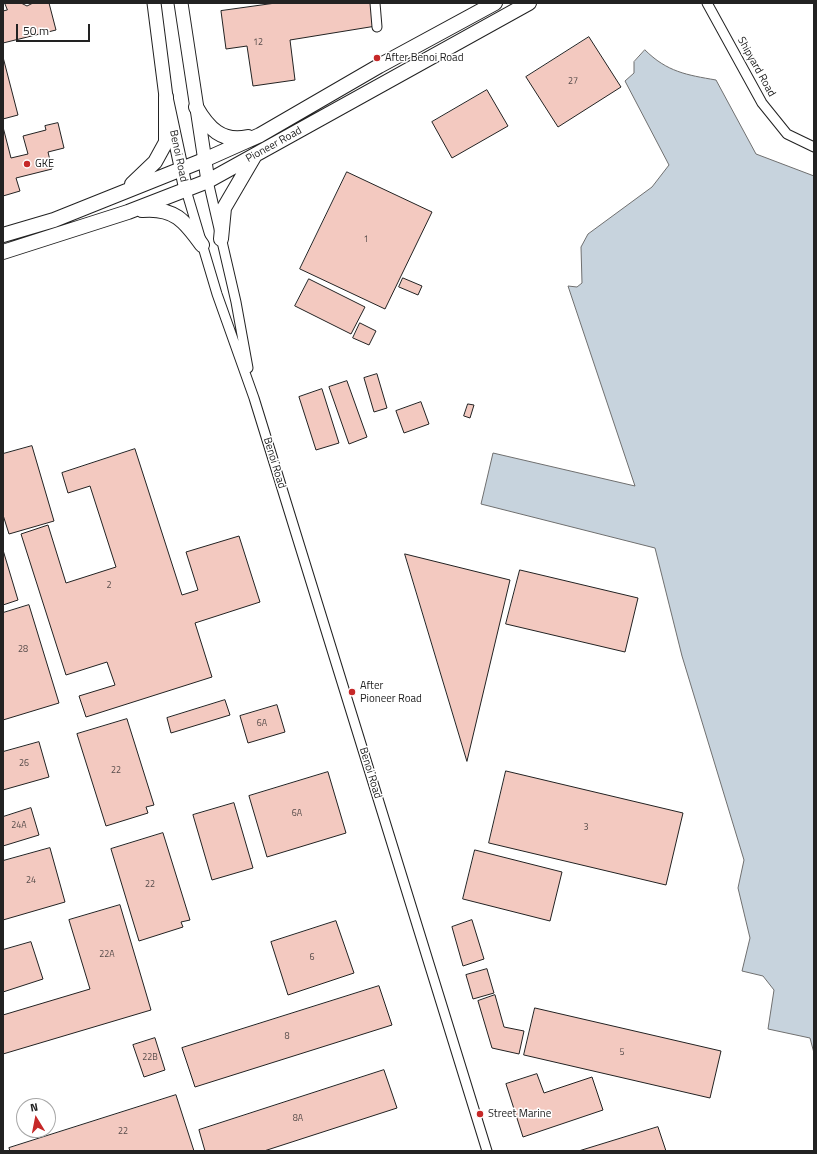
<!DOCTYPE html>
<html>
<head>
<meta charset="utf-8">
<style>
	body { margin:0 }
	#map { position:relative; width:817px; height:1154px; overflow:hidden; background:#fff; font-family:"Titillium Web",sans-serif }
	canvas { display:block }
	.frame { position:absolute; inset:0; border:4px solid #222; pointer-events:none }
	.north { position:absolute; left:16px; top:1098px; width:40px; height:40px; box-sizing:border-box; background:#fff; border:1px solid #a7a7a7; border-radius:50%; rotate:350deg; font-size:11px; font-weight:700; line-height:16px; text-align:center; color:#222 }
	.north::after { content:''; display:block; margin:auto; width:14px; height:18px; background:#c62828; clip-path:polygon(50% 0,100% 100%,50% 72%,0 100%) }
	.scale { position:absolute; left:16px; top:24px; width:74px; height:18px; box-sizing:border-box; border:2px solid #222; border-top:0; padding-left:5px; font-size:12px; line-height:14px; white-space:nowrap; color:#222; -webkit-text-stroke:3px #fff; paint-order:stroke }
</style>
</head>
<body>
<div id="map">
<canvas width="817" height="1154"></canvas>
<div class="frame"></div>
<div class="north">N</div>
<div class="scale">50 m</div>
</div>
<script>
const context = document.querySelector('canvas').getContext('2d');
context.lineJoin = 'round';
function fill(path, color) { context.fillStyle = color; context.fill(path, 'evenodd'); }
function trace(path, color, width, dash) { context.strokeStyle = color; context.lineWidth = width; context.lineCap = dash ? 'butt' : 'round'; context.setLineDash(dash || []); context.stroke(path); }
function write(font, color, halo, rows, align = 'center') {
  context.font = font + ' "Titillium Web",sans-serif'; context.lineWidth = 3; context.setLineDash([]); context.textBaseline = 'middle'; context.strokeStyle = halo; context.fillStyle = color; for (const [text, x, y, turn = 0] of rows) {
    context.save(); context.translate(x, y); context.rotate((+turn || 0) * Math.PI / 180); context.textAlign = isNaN(turn) ? turn : align; if (halo) context.strokeText(text, 0, 0); context.fillText(text, 0, 0); context.restore();
  }
}
const water = new Path2D(`
	M 645,50 C 667,72 687,75 716,80 L 756,154 L 814,176 L 814,1053 L 810,1038 L 768,1029 L 774,990 L 763,976 L 742,971 L 750,938 L 738,888 L 744,860 L 682,656 L 655,548 L 481,504 L 493,453 L 635,486 L 568,286 L 577,287 L 582,283 L 581,247 L 588,234 L 652,187 L 669,165 L 625,81 L 634,73 L 634,62 Z`);
const building = new Path2D(`
	M 5,3 L 21,3 L 27,6 L 33,3 L 49,3 L 56,30 L 3,43 L 3,11 L 7,10 Z
	M 276,3 L 372,3 L 376,26 L 290,40 L 295,80 L 253,86 L 247,46 L 226,49 L 221,11 Z
	M 589,37 L 621,87 L 558,127 L 526,77 Z
	M 3,57 L 18,115 L 3,119 Z
	M 487,90 L 508,126 L 452,158 L 432,122 Z
	M 58,123 L 64,148 L 48,152 L 52,169 L 16,178 L 20,191 L 3,196 L 3,127 L 11,158 L 28,154 L 23,136 L 46,130 L 45,126 Z
	M 347,172 L 432,212 L 385,309 L 300,269 Z
	M 403,278 L 422,286 L 418,295 L 399,287 Z
	M 309,279 L 365,307 L 351,334 L 295,306 Z
	M 360,323 L 376,331 L 369,345 L 353,338 Z
	M 377,374 L 387,408 L 374,412 L 364,378 Z
	M 347,381 L 367,437 L 349,444 L 329,387 Z
	M 322,389 L 339,443 L 316,450 L 299,397 Z
	M 421,402 L 429,424 L 404,433 L 396,411 Z
	M 468,404 L 474,405 L 470,418 L 464,416 Z
	M 32,446 L 54,521 L 9,534 L 3,515 L 3,454 Z
	M 135,449 L 182,595 L 198,590 L 186,552 L 239,536 L 260,602 L 195,623 L 212,677 L 86,717 L 79,696 L 115,685 L 107,662 L 66,675 L 21,534 L 48,525 L 66,583 L 116,567 L 90,486 L 68,493 L 62,473 Z
	M 3,550 L 18,600 L 3,605 Z
	M 405,554 L 510,580 L 467,761 Z
	M 520,570 L 638,598 L 625,652 L 506,624 Z
	M 29,605 L 59,703 L 3,720 L 3,613 Z
	M 225,700 L 230,715 L 171,733 L 167,718 Z
	M 277,705 L 285,732 L 248,743 L 240,716 Z
	M 127,719 L 154,805 L 146,807 L 148,813 L 106,826 L 77,734 Z
	M 39,742 L 49,777 L 3,790 L 3,752 Z
	M 506,771 L 683,813 L 666,885 L 489,843 Z
	M 328,772 L 346,833 L 267,857 L 249,796 Z
	M 234,803 L 253,868 L 212,880 L 193,815 Z
	M 31,808 L 39,835 L 3,846 L 3,817 Z
	M 163,833 L 190,920 L 181,922 L 183,927 L 139,941 L 111,849 Z
	M 50,848 L 65,902 L 3,920 L 3,861 Z
	M 475,850 L 562,872 L 550,921 L 463,899 Z
	M 120,905 L 151,1010 L 3,1054 L 3,1015 L 90,989 L 69,920 Z
	M 472,920 L 484,959 L 463,966 L 452,927 Z
	M 336,921 L 354,973 L 288,995 L 271,942 Z
	M 31,942 L 43,979 L 3,992 L 3,950 Z
	M 487,969 L 494,993 L 473,999 L 466,975 Z
	M 379,986 L 392,1025 L 195,1087 L 182,1048 Z
	M 495,995 L 504,1027 L 524,1031 L 519,1054 L 492,1048 L 478,1001 Z
	M 535,1008 L 721,1051 L 710,1098 L 524,1055 Z
	M 155,1038 L 165,1070 L 144,1077 L 133,1045 Z
	M 384,1070 L 397,1108 L 264,1151 L 205,1151 L 199,1130 Z
	M 537,1074 L 544,1093 L 592,1077 L 603,1110 L 523,1137 L 506,1084 Z
	M 176,1095 L 194,1151 L 10,1151 L 9,1148 Z
	M 658,1127 L 666,1151 L 579,1151 Z`);
const minor = new Path2D(`
	M 375,3 L 377,27
	M 707,3 L 762,103 L 787,134 L 814,147
	M 208,181 L 236,302 L 248,368
	M 186,190 L 217,294 L 254,398 L 487,1151`);
const secondary = new Path2D(`
	M 154,3 L 166,97 L 186,190
	M 181,3 L 208,181`);
const primary = new Path2D(`
	M 196,107 C 208,128 222,143 248,137
	M 132,184 L 155,162 L 166,142 L 166,97
	M 142,210 C 174,207 185,221 202,245
	M 3,235 L 54,220 L 204,160 L 260,135 L 379,66 L 495,3
	M 221,239 L 224,208 L 255,155
	M 3,252 L 128,212 L 208,181 L 529,3`);
const markers = [
	[377,58,4,"#c62828"],
	[27,164,4,"#c62828"],
	[352,692,4,"#c62828"],
	[480,1114,4,"#c62828"]
];
const numberNames = [
	["12",258,43],
	["27",573,82],
	["1",366,240],
	["2",109,586],
	["28",23,650],
	["6A",262,724],
	["26",24,764],
	["22",116,771],
	["6A",297,814],
	["24A",19,826],
	["3",586,828],
	["24",31,881],
	["22",150,885],
	["22A",107,955],
	["6",312,958],
	["8",287,1037],
	["5",622,1053],
	["22B",150,1058],
	["8A",298,1119],
	["22",123,1132]
];
const poiNames = [
	["After Benoi Road",385,58],
	["GKE",35,164],
	["After",360,686],
	["Pioneer Road",360,699],
	["Street Marine",488,1114]
];
const streetNames = [
	["Shipyard Road",756,67,61],
	["Pioneer Road",274,145,-29],
	["Benoi Road",178,156,78],
	["Benoi Road",274,463,73],
	["Benoi Road",370,773,73]
];
fill(water, '#c7d3dd');
trace(water, '#6f6f6f', 1);
fill(building, '#f3c9c0');
trace(building, '#222', 1);
trace(minor, '#222', 11);
trace(secondary, '#222', 15);
trace(primary, '#222', 16);
trace(minor, '#fff', 9);
trace(secondary, '#fff', 13);
trace(primary, '#fff', 14);
for (const [x, y, r, color] of markers) { const dot = new Path2D(); dot.arc(x, y, r, 0, 2 * Math.PI); context.fillStyle = color; context.fill(dot); trace(dot, '#fff', 1.5); }
write('9px', '#564c4a', null, numberNames);
write('11px', '#222', '#fff', poiNames, 'left');
write('11px', '#222', '#fff', streetNames);
</script>
</body>
</html>
